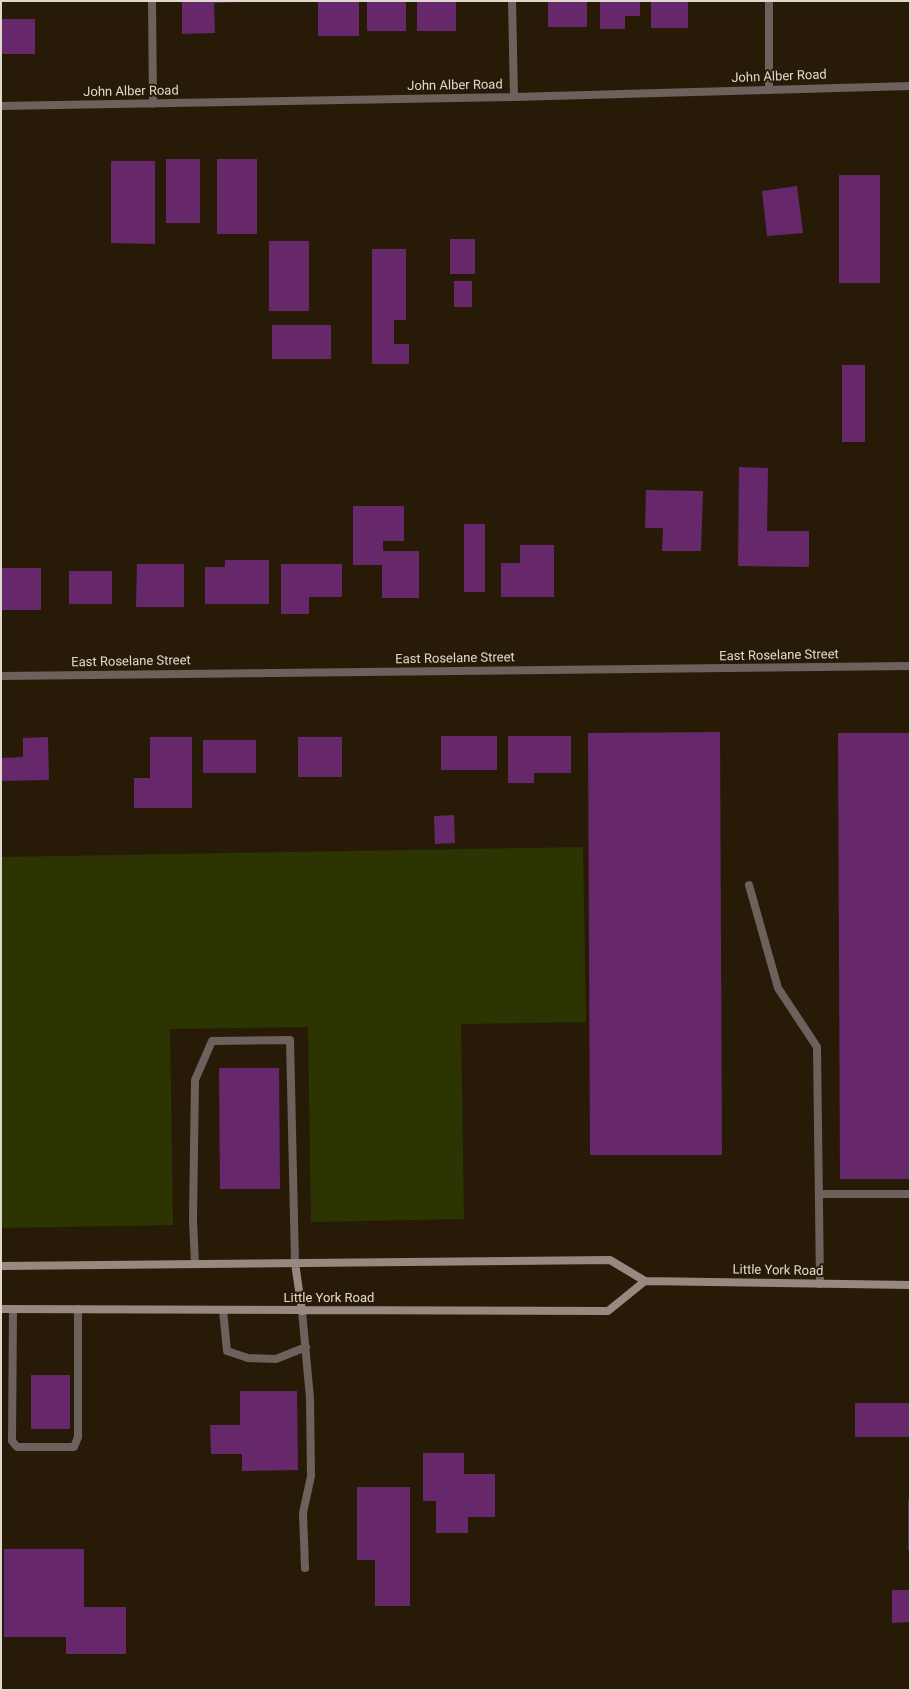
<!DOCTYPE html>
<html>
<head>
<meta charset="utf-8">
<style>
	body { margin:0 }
	#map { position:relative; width:911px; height:1691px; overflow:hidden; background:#271b08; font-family:Roboto,sans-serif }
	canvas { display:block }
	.frame { position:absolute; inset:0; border:2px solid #e0d8cc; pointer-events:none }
</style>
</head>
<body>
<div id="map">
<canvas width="911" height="1691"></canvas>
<div class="frame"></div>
</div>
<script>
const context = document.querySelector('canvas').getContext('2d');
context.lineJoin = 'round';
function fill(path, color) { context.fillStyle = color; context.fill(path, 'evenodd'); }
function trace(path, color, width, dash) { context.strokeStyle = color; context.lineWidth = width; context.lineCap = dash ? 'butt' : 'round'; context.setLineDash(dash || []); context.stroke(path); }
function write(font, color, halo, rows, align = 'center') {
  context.font = font + ' Roboto,sans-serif'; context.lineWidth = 4; context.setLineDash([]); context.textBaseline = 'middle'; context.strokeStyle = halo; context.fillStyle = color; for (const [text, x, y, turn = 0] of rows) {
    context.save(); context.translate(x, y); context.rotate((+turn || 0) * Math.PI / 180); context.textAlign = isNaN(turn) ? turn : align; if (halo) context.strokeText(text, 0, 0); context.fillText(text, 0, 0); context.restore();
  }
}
const green = new Path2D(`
	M 583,847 L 586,1022 L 461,1024 L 464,1219 L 311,1222 L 308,1027 L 170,1029 L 173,1225 L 1,1228 L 1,857 Z`);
const building = new Path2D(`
	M 182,1 L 242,1 L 242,2 L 214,3 L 215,33 L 182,34 Z
	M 318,1 L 359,1 L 359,36 L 318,36 Z
	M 367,1 L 406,1 L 406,31 L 367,31 Z
	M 417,1 L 456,1 L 456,31 L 417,31 Z
	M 548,1 L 587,1 L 587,27 L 548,27 Z
	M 600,1 L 640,1 L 640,16 L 625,16 L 625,29 L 600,29 Z
	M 651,1 L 688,1 L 688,28 L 651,28 Z
	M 1,19 L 35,19 L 35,54 L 1,54 Z
	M 166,159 L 200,159 L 200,223 L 166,223 Z
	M 217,159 L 257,159 L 257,234 L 217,234 Z
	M 111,161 L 155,161 L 155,244 L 111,243 Z
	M 839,175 L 880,175 L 880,283 L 839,283 Z
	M 797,186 L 803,233 L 767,236 L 762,191 Z
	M 450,239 L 475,239 L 475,274 L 450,274 Z
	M 269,241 L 309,241 L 309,311 L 269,311 Z
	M 372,249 L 406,249 L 406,320 L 394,320 L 394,344 L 409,344 L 409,364 L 372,364 Z
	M 454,281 L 472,281 L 472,307 L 454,307 Z
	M 272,325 L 331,325 L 331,359 L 272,359 Z
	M 842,365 L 865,365 L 865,442 L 842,442 Z
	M 739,467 L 768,468 L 767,531 L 809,531 L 809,567 L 738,566 Z
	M 646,490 L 703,491 L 701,551 L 662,551 L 663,528 L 645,528 Z
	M 353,506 L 404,506 L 404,541 L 383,541 L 383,551 L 419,551 L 419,598 L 382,598 L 382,565 L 353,565 Z
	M 464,524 L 485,524 L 485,592 L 464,592 Z
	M 520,545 L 554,545 L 554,597 L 501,597 L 501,563 L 520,563 Z
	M 225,560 L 269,560 L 269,604 L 205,604 L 205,567 L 225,567 Z
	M 137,564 L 184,564 L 184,607 L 136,607 Z
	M 281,564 L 342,564 L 342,597 L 309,597 L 309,614 L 281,614 Z
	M 1,568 L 41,568 L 41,610 L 1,610 Z
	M 69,571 L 112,571 L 112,604 L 69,604 Z
	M 720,732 L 722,1155 L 590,1155 L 588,733 Z
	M 838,733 L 910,733 L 910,1179 L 840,1179 Z
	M 441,736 L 497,736 L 497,770 L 441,770 Z
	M 508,736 L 571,736 L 571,773 L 534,773 L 534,783 L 508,783 Z
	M 48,737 L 49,780 L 1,781 L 1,758 L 23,757 L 23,738 Z
	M 150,737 L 192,737 L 192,808 L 134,808 L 134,778 L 150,778 Z
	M 298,737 L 342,737 L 342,777 L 298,777 Z
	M 203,740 L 256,740 L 256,773 L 203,773 Z
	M 454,815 L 455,843 L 435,844 L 434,816 Z
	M 219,1068 L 279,1068 L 280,1189 L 220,1189 Z
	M 31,1375 L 70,1375 L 70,1429 L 31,1429 Z
	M 240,1391 L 297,1391 L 298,1470 L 242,1471 L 242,1454 L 211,1454 L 210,1425 L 240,1425 Z
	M 855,1403 L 910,1403 L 910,1437 L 855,1437 Z
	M 423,1453 L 464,1453 L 464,1474 L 495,1474 L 495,1517 L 468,1517 L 468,1533 L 436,1533 L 436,1501 L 423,1501 Z
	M 357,1487 L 410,1487 L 410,1606 L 375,1606 L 375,1560 L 357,1560 Z
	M 908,1499 L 910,1499 L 910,1550 L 908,1550 Z
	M 4,1549 L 84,1549 L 84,1607 L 126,1607 L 126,1654 L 66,1654 L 66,1637 L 4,1637 Z
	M 892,1590 L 910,1590 L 910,1622 L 892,1623 Z`);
const service = new Path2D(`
	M 769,90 L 769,1
	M 749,885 L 778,988 L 817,1047 L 820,1284
	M 819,1194 L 910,1194
	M 195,1264 L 193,1219 L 195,1080 L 212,1041 L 290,1040 L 295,1263
	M 13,1309 L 12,1441 L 17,1447 L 74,1447 L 78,1437 L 78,1309
	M 223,1310 L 227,1351 L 248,1358 L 276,1359 L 306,1347
	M 302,1311 L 310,1398 L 311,1476 L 303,1513 L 305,1568`);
const minor = new Path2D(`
	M 152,1 L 153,104
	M 512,1 L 514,97
	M 1,106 L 514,97 L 910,86
	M 1,676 L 910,666`);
const secondary = new Path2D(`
	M 295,1263 L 302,1311
	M 1,1266 L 610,1260 L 645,1281 L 910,1285
	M 1,1309 L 608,1311 L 645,1281`);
const streetNames = [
	["John Alber Road",779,77,-2],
	["John Alber Road",455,86,-1],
	["John Alber Road",131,92,-1],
	["East Roselane Street",779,656,-1],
	["East Roselane Street",455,659,-1],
	["East Roselane Street",131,662,-1],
	["Little York Road",778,1271,1],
	["Little York Road",329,1299]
];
fill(green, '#2c3502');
fill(building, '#66286b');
trace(service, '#6c615c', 8);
trace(minor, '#6c615c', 8);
trace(secondary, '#99887f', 8);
write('13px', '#e0d8cc', '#271b08', streetNames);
</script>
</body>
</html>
